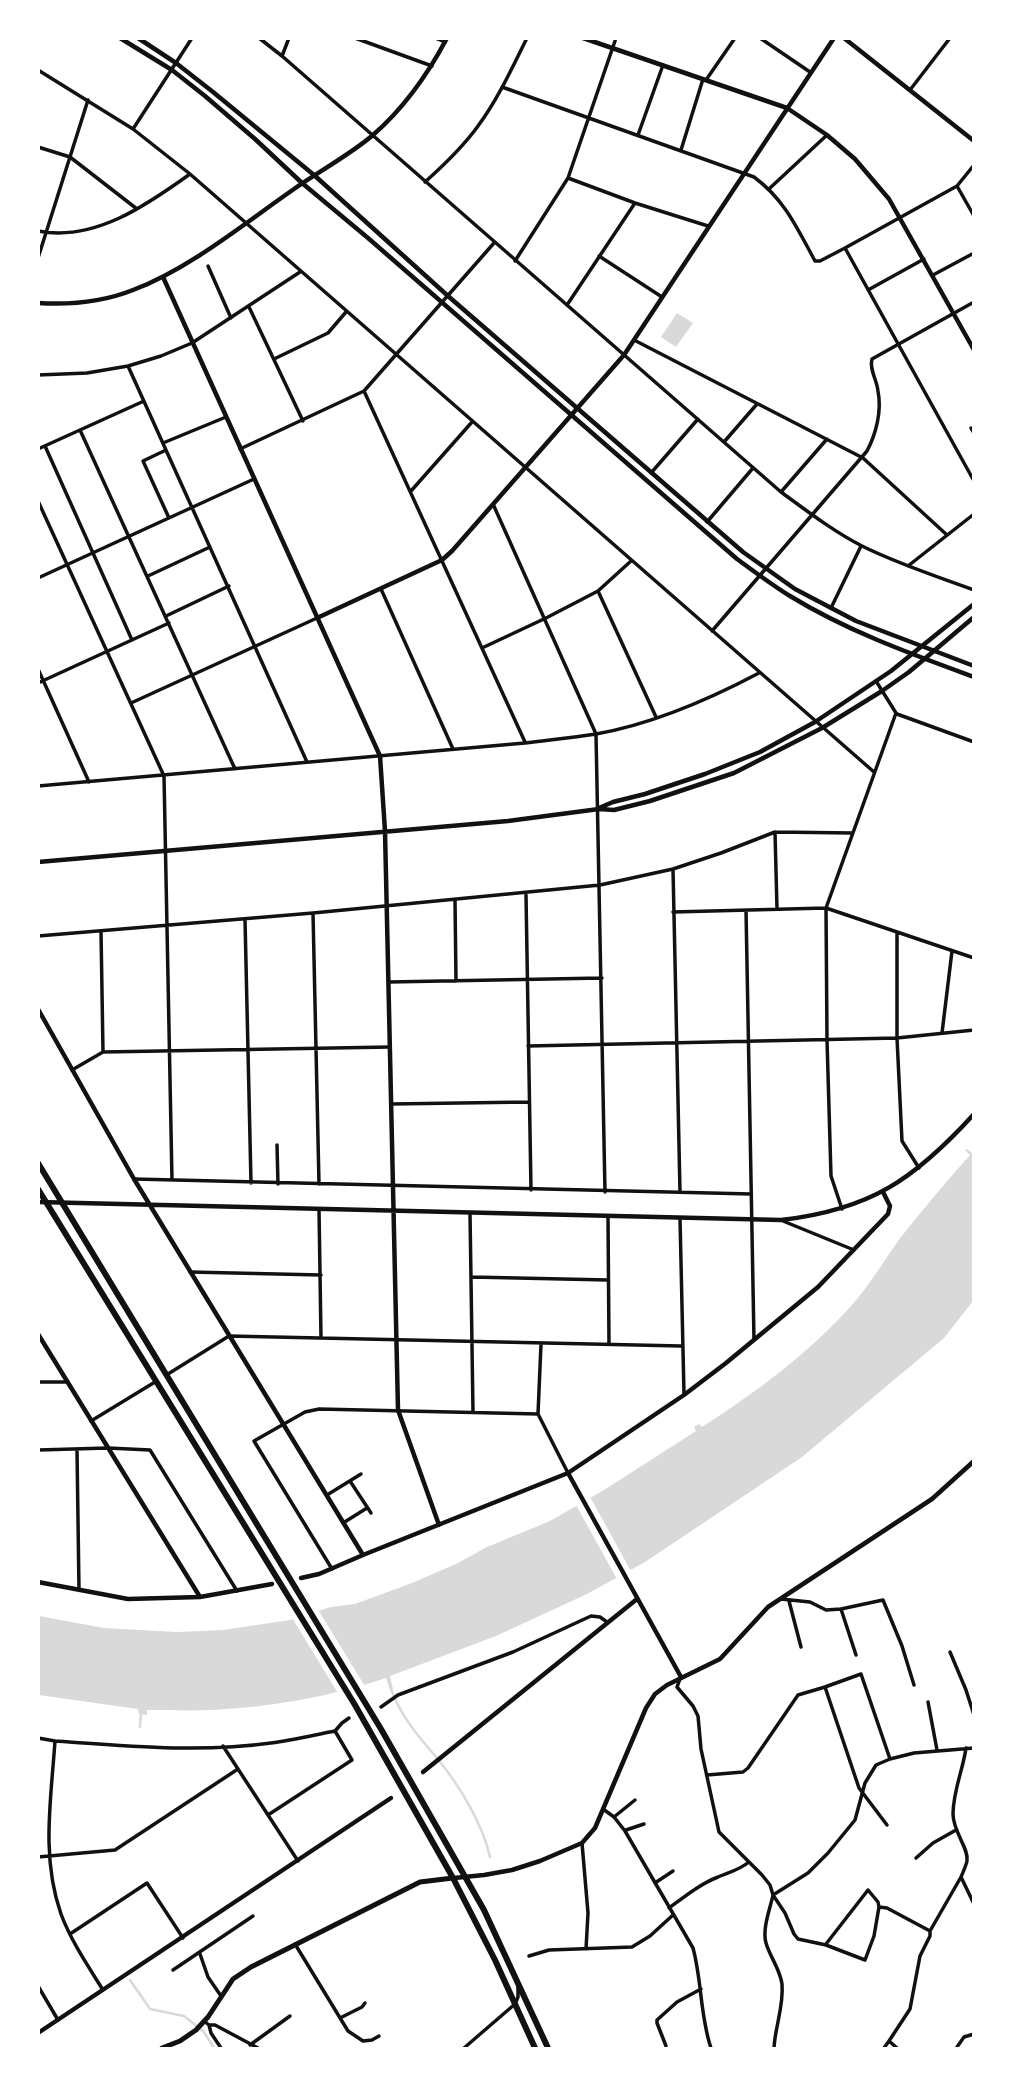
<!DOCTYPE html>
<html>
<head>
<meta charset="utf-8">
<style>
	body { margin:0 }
	#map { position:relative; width:1012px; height:2087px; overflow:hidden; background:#fff; font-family:Mulish,sans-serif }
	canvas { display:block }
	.frame { position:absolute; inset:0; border:40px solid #fff; pointer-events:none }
</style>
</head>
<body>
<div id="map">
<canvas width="1012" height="2087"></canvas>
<div class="frame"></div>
</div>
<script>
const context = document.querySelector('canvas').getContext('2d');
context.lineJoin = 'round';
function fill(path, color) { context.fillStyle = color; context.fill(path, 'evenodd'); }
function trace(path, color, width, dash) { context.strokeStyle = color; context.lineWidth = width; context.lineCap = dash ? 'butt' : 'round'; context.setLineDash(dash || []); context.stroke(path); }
const water = new Path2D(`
	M 677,313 L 693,323 L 676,347 L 661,337 Z
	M 967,1149 L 972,1153 L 973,1151 L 973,1301 L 944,1338 L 802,1457 L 645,1562 L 587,1594 L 496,1636 L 390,1676 L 393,1689 L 390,1690 L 386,1678 C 330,1697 270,1707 212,1710 C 190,1711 168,1710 147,1710 L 147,1715 L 139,1714 L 138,1709 L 39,1695 L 39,1616 L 104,1628 L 177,1632 L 223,1630 L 290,1620 L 331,1607 L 355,1604 L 412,1583 L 458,1563 L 487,1547 L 550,1521 L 604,1490 L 696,1431 L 694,1427 L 699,1424 L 702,1427 C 755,1393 809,1353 851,1306 C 870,1285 884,1260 901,1237 C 923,1209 946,1182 970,1155 L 965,1150 Z`);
const pier = new Path2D(`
	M 589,1495 L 632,1573 L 618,1581 L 575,1503 Z
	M 317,1608 L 366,1688 L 339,1695 L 291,1616 Z`);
const stream = new Path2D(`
	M 391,1689 C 400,1715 418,1736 436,1757 C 458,1783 483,1824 490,1857
	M 140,1727 L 141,1713
	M 130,1980 L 150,2009 L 184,2016 L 204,2032 L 214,2048`);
const minor = new Path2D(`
	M 259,38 L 282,56 L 781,492 C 807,511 833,531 862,546 C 898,564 936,576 974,590
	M 355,38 L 432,66
	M 435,38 L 445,42
	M 760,38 L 810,72
	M 282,56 L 289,38
	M 38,70 L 133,129 L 190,174 L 874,772
	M 706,80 L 735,38
	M 502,87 L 754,177 C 785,200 797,228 815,261 L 820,261 L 845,248 L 974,481
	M 910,90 L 950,38
	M 133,129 L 192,38
	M 638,135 L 663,65
	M 38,147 L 70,157 L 137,209
	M 681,150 L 703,79
	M 568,178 L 635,203 L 708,226
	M 425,182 C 444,165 463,147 478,126 C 498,99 512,68 527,38
	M 957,186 L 974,216
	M 770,188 L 827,135
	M 38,231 C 94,242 147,205 190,174
	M 845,248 L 957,186 L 974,165
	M 599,256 L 662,297
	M 38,258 L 88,100
	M 515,261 L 568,178 L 616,38
	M 208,266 L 231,318
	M 933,275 L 974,253
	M 868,290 L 924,259
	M 567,305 L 635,203
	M 249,307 L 303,421
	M 634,340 L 863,458 L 947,535
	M 274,359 L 328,333 L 346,312
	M 128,366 L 307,762
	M 38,375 L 87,373 L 128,366 L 161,356 L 192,343 L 300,272
	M 364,391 L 525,742
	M 971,428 L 974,433
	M 80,430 L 235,769
	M 724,442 L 757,404
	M 163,443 L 226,417
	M 45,446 L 132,640
	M 38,449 L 144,401
	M 240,449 L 364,391 L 494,243
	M 166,450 L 143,461 L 169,518
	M 651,473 L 698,419
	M 411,491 L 472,422
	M 781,492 L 827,439
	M 38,501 L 164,776 L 172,1180
	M 493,504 L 596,734 L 605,1192
	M 707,522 L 753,468
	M 908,566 L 974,514
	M 148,576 L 210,547
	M 38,578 L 254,479
	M 381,589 L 453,749
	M 598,591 L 656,717
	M 831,608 L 861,546
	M 166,616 L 229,586
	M 712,631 L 867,451 C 876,434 882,411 878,391 C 877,380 869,369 872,359 L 974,302
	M 482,648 L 546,618 L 598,591 L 631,561
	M 38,669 L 89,782
	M 38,683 L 169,623
	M 131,703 L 317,618
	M 897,714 L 974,742
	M 38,786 L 525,743 C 548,740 572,738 596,734 C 653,724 708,700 759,673
	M 775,832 L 777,909
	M 673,869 L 680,1192
	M 526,895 L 531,1190
	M 455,900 L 456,981
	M 746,910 L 754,1340
	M 673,912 L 826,908 L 974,958
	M 313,913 L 319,1184
	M 245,919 L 251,1183
	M 101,931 L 103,1052
	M 897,933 L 897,1038 L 902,1141 L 919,1168
	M 38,936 L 313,913 L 600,885 L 673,869 L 721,853 L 775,832 L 853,833
	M 389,982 L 602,978
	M 942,1033 L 952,951
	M 528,1046 L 897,1038 L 974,1030
	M 72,1070 L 103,1052 L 390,1047
	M 391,1104 L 529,1102
	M 277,1145 L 278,1184
	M 134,1179 L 751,1194
	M 319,1209 L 321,1338
	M 842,1209 L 831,1176 L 827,1040 L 826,908 L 896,713 L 876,681
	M 470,1213 L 473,1412
	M 608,1216 L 609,1344
	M 680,1218 L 684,1394
	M 783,1221 L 854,1250
	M 190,1272 L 321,1275
	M 471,1277 L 608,1280
	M 541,1344 L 538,1414 L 568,1473
	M 168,1374 L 229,1336 L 681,1346
	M 38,1382 L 68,1382
	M 91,1421 L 155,1382
	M 38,1450 L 108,1448 L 150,1450 L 237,1591
	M 77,1450 L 79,1590
	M 350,1481 L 371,1513
	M 327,1495 L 361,1474
	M 343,1523 L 367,1508
	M 332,1569 L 254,1441 L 305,1412 L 319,1409 L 538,1414
	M 781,1599 L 810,1602 L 826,1610 L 841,1609 L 883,1600 L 902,1646 L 914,1685
	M 789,1601 L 801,1647
	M 841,1609 L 856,1655
	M 950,1652 L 966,1690 L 974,1715
	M 680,1679 L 677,1687 L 693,1706 L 698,1716 L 701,1749 L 719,1832 L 762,1875 L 770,1885 L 773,1895 L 785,1913 L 794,1934 L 798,1939 L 826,1945 L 865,1960 L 874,1936 L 879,1907 L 887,1908 L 930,1931 L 961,1877 L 974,1904
	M 825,1687 L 861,1674 L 890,1759
	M 928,1702 L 937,1750
	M 381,1707 L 398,1695 L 513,1652 L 591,1616 L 600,1617 L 607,1622
	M 335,1731 L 342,1723 L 349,1718
	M 38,1738 L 55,1741 C 51,1800 41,1857 61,1914 C 71,1941 88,1966 103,1990
	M 55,1741 C 126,1746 200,1753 271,1743 C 293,1740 314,1735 335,1731 L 352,1760 L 268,1815
	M 223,1746 L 298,1861
	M 707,1775 L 743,1772 L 748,1768 L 798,1695 L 825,1687 L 859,1788 L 887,1825
	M 603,1809 L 614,1817 L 625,1831 L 693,1948 C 702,1981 700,2016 711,2048
	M 614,1817 L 635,1800
	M 626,1830 L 644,1824
	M 582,1843 L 588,1913 L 586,1949
	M 38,1857 L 115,1850 L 238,1769
	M 916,1858 L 933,1843 L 956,1830
	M 961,1877 C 963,1872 966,1866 967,1861 C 969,1848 953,1832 953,1814 C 953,1791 963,1770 966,1748
	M 655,1883 L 673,1871
	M 669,1908 C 684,1897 700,1884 718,1877 C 730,1872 739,1870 749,1862
	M 70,1934 L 147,1883 L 183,1938
	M 295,1944 L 348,2031 L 363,2041 L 372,2040 L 379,2036
	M 826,1944 L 868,1890 L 878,1902 L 879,1907
	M 200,1954 L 208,1977 L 221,1996
	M 529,1956 L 549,1950 L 632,1947 L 650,1936 L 673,1915
	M 173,1970 L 253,1916
	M 38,1986 L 58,2020
	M 340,2018 L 362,2007 L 365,2003
	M 204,2021 L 209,2025 L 215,2025 L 258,2048
	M 209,2025 L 211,2033 L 221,2048
	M 889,2041 L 910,2009 L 920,1956 L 930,1936 L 930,1931
	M 250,2045 L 290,2016
	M 666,2046 L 657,2023 L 657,2020 L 677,2002 L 701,1989
	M 957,2047 L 964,2037 L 974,2034
	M 464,2048 L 515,2004 L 518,1997 L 518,1987
	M 774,2048 C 775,2027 784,2006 782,1984 C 780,1969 770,1957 766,1943 C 762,1929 770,1909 773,1895 L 808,1873 L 828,1853 L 855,1820 L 865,1783 L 876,1765 L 890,1759 L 914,1753 L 974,1748
	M 884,2048 L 889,2041 L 897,2048`);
const tertiary = new Path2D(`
	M 120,38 L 172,70 L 205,96 L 255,139 L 302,183 L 368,238 L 737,559 C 755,572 772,585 790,596 C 847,631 911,654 974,677
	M 138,38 L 176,63 L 213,92 L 314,175 L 448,296 L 743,552 L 795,589 L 856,621 L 974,666
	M 583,38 L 787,108 L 827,135 L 855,159 L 889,199 L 974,350
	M 844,38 L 974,141
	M 163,277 L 380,756 L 385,831 L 398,1410 L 439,1525
	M 38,303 C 70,305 103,302 133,290 C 189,269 245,223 294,189 C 318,172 351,154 373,135 C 404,108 428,74 447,38
	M 317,618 L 442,560 L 452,551 L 624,355 L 834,38
	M 599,808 L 613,802 L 645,794 L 705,774 L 760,752 L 815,722 L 891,671 L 974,604
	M 38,862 L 508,821 L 599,809 L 614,810 L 650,801 L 734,773 L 822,728 L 882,691 L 909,672 L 974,617
	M 38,1009 L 134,1179 L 363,1555
	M 38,1202 L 781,1220 C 870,1210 915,1179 974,1114
	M 38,1334 L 200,1597
	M 568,1473 L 681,1677
	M 301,1578 L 319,1574 L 363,1555 L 568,1473 L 684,1395 L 726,1363 L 818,1287 L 888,1214 L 890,1206 L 883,1192
	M 38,1582 L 128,1599 L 200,1597 L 272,1584
	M 423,1772 L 637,1599
	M 454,1878 L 484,1875 L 512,1870 L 540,1861 L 582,1843 L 595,1828 L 646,1708 L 655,1694 L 667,1685 L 720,1659 L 768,1607 L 932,1499 L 974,1461
	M 38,2033 L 391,1798`);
const secondary = new Path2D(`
	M 162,2048 L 180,2041 L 196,2030 L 208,2017 L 233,1979 L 251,1967 L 420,1882 L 453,1878`);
const trunk = new Path2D(`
	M 38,1163 L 381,1729 L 484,1910 L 548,2048
	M 38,1189 L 355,1705 L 453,1878 L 495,1960 L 535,2048`);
fill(water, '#d9d9d9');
fill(pier, '#fff');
trace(stream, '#d9d9d9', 2.5);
trace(minor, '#111', 3.5);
trace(tertiary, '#111', 4.5);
trace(secondary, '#111', 5);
trace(trunk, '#111', 6);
</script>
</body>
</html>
